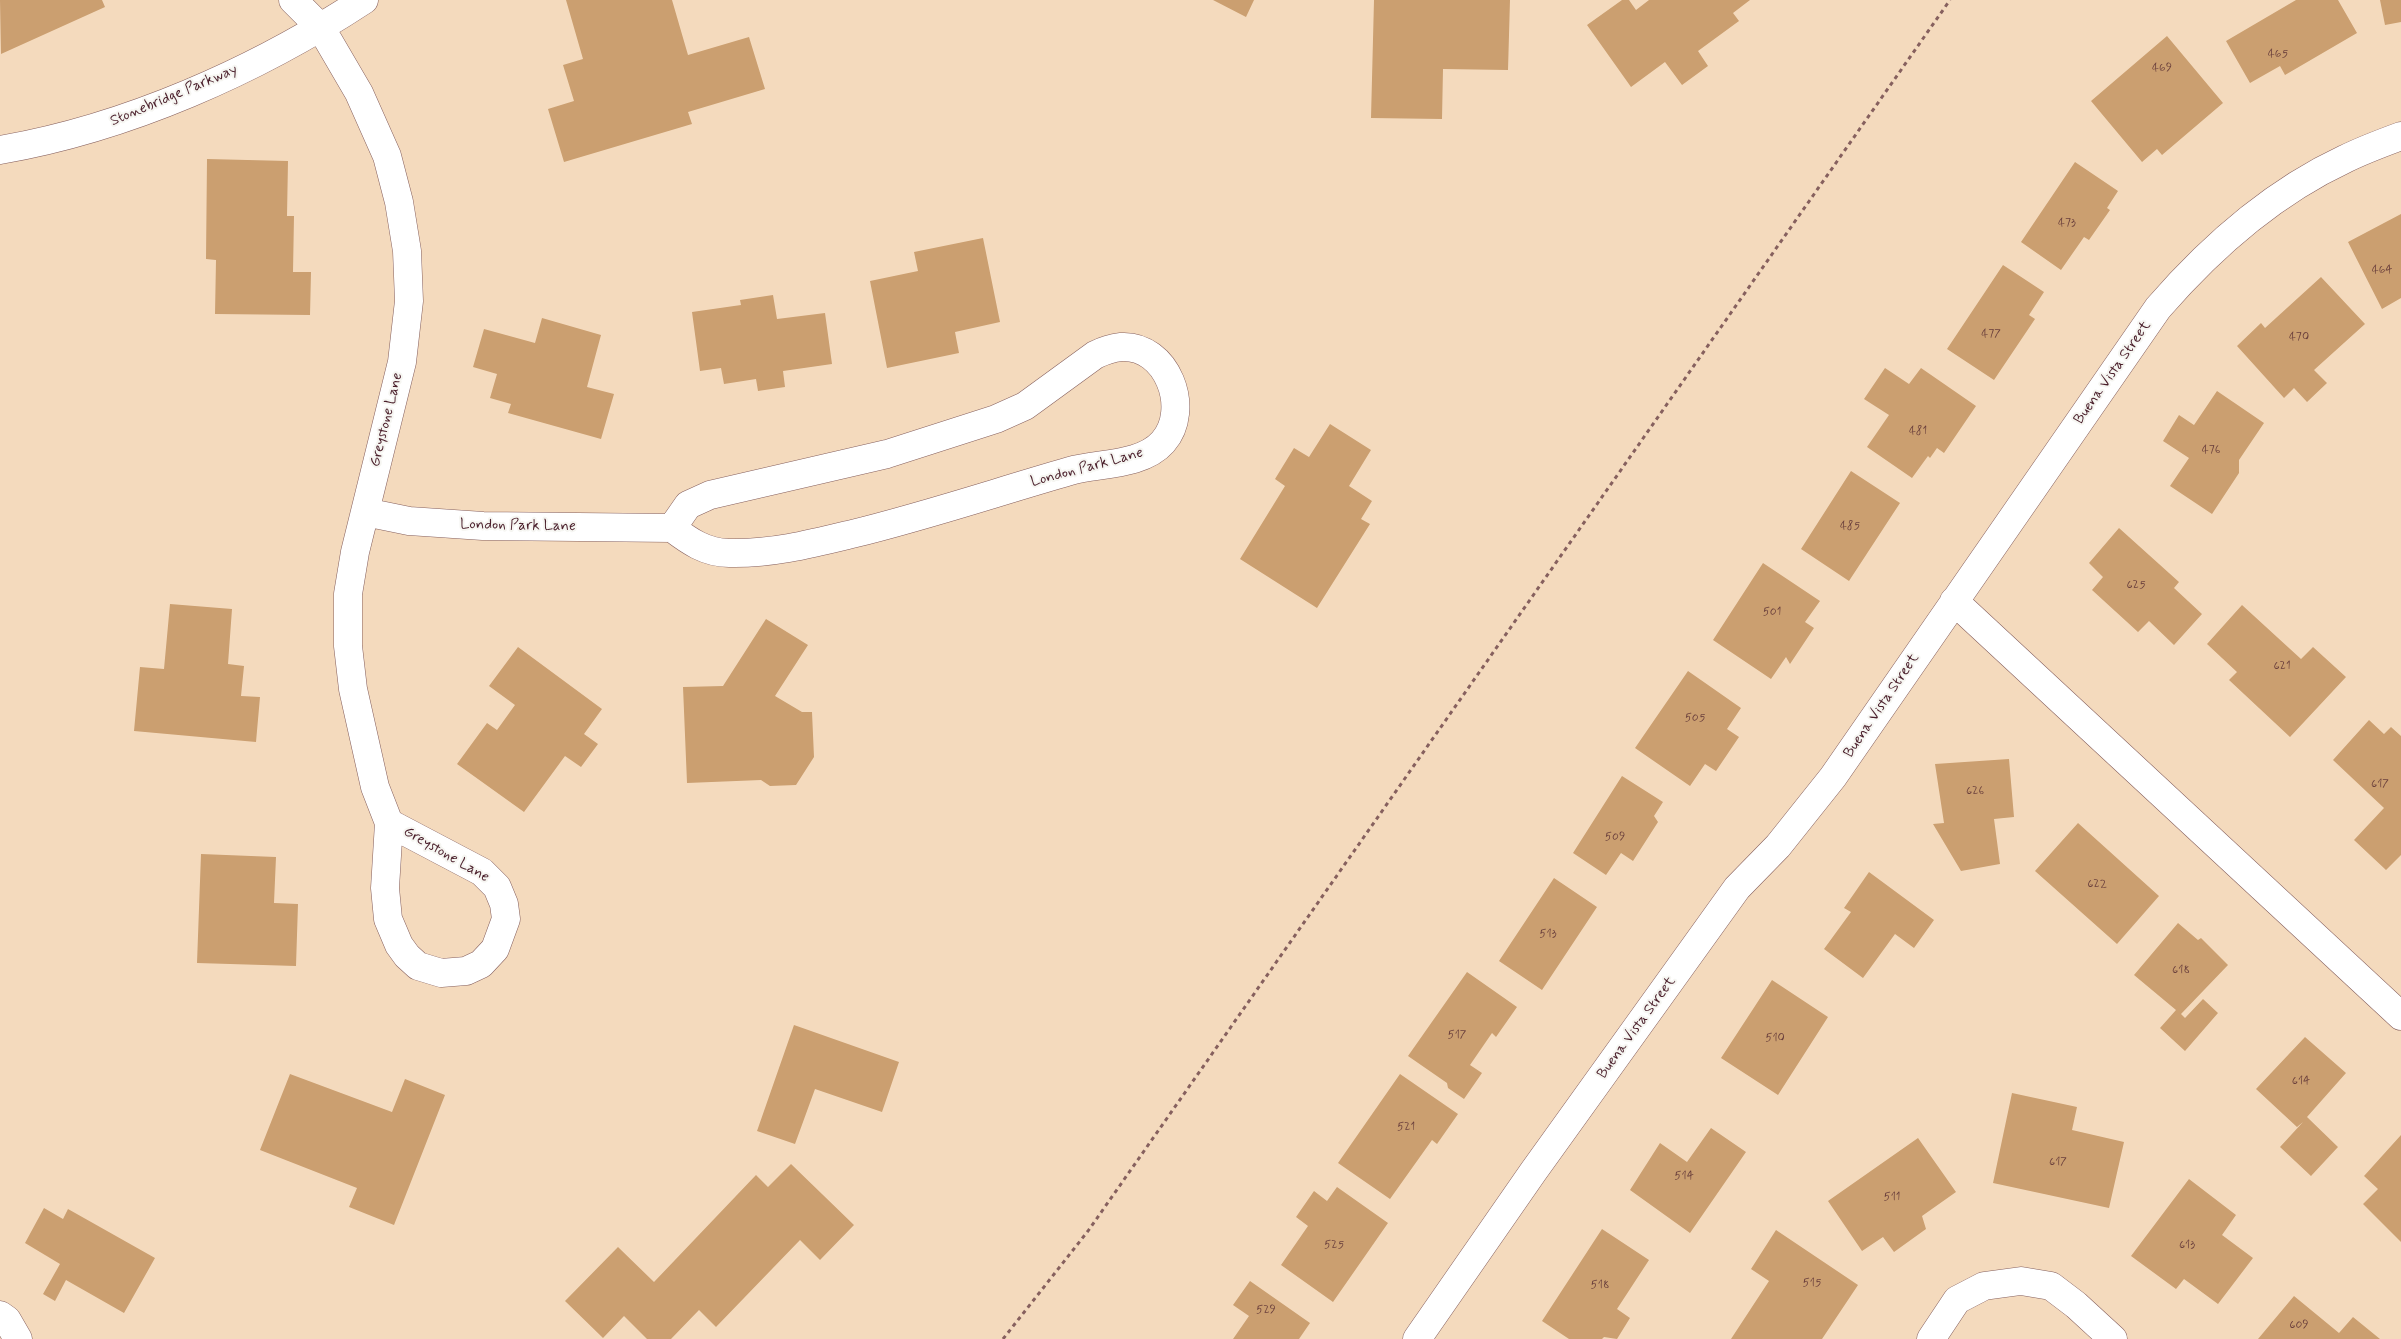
<!DOCTYPE html>
<html>
<head>
<meta charset="utf-8">
<style>
	body { margin:0 }
	canvas { display:block; background:#f4dabd }
</style>
</head>
<body>
<canvas width="2401" height="1339"></canvas>
<script>
const context = document.querySelector('canvas').getContext('2d');
context.lineJoin = 'round';
function fill(path, color) { context.fillStyle = color; context.fill(path, 'evenodd'); }
function trace(path, color, width, dash) { context.strokeStyle = color; context.lineWidth = width; context.lineCap = dash ? 'butt' : 'round'; context.setLineDash(dash || []); context.stroke(path); }
function write(font, color, halo, rows, align = 'center') {
  context.font = font + ' Mynerve,sans-serif'; context.lineWidth = 4; context.setLineDash([]); context.textBaseline = 'middle'; context.strokeStyle = halo; context.fillStyle = color; for (const [text, x, y, turn = 0] of rows) {
    context.save(); context.translate(x, y); context.rotate((+turn || 0) * Math.PI / 180); context.textAlign = isNaN(turn) ? turn : align; if (halo) context.strokeText(text, 0, 0); context.fillText(text, 0, 0); context.restore();
  }
}
const building = new Path2D(`
	M 0,0 L 102,0 L 105,7 L 1,54 Z
	M 566,0 L 672,0 L 688,55 L 749,37 L 765,89 L 688,112 L 692,124 L 564,162 L 548,109 L 574,101 L 563,65 L 583,59 Z
	M 1213,0 L 1254,0 L 1246,17 Z
	M 1374,0 L 1510,0 L 1508,70 L 1443,69 L 1442,119 L 1371,118 Z
	M 1622,0 L 1629,0 L 1636,10 L 1649,0 L 1750,0 L 1733,13 L 1739,21 L 1698,51 L 1708,66 L 1682,85 L 1665,62 L 1631,87 L 1587,25 Z
	M 2296,0 L 2338,0 L 2357,33 L 2285,75 L 2280,66 L 2250,83 L 2226,41 Z
	M 2380,0 L 2401,0 L 2401,22 L 2385,25 Z
	M 2167,36 L 2223,103 L 2162,155 L 2157,149 L 2142,162 L 2091,101 Z
	M 207,159 L 288,161 L 287,216 L 294,216 L 293,272 L 311,272 L 310,315 L 215,314 L 216,260 L 206,259 Z
	M 2075,162 L 2118,191 L 2107,208 L 2110,210 L 2089,240 L 2084,237 L 2061,270 L 2021,242 Z
	M 2401,214 L 2401,298 L 2382,309 L 2348,242 Z
	M 983,238 L 1000,322 L 955,332 L 959,353 L 887,368 L 870,281 L 918,271 L 914,252 Z
	M 2003,265 L 2044,292 L 2029,315 L 2035,319 L 1994,380 L 1947,349 Z
	M 2321,277 L 2365,324 L 2314,370 L 2327,383 L 2307,402 L 2294,388 L 2284,398 L 2237,346 L 2261,323 L 2265,328 Z
	M 773,295 L 777,319 L 825,313 L 832,364 L 783,371 L 785,387 L 758,391 L 756,379 L 724,384 L 721,368 L 700,371 L 692,312 L 741,305 L 740,300 Z
	M 542,318 L 601,335 L 587,387 L 614,394 L 601,439 L 508,413 L 511,404 L 490,398 L 497,374 L 473,367 L 484,329 L 535,343 Z
	M 1885,368 L 1909,384 L 1921,368 L 1976,406 L 1944,453 L 1937,448 L 1930,458 L 1928,456 L 1912,478 L 1867,447 L 1889,415 L 1864,399 Z
	M 2217,391 L 2264,423 L 2239,460 L 2239,473 L 2212,514 L 2170,486 L 2189,458 L 2163,441 L 2179,415 L 2194,425 Z
	M 1330,424 L 1371,450 L 1349,486 L 1372,501 L 1361,519 L 1370,524 L 1317,608 L 1240,559 L 1285,486 L 1275,479 L 1294,448 L 1309,457 Z
	M 1851,471 L 1900,503 L 1849,581 L 1801,549 Z
	M 2119,528 L 2179,582 L 2174,588 L 2202,614 L 2174,645 L 2149,621 L 2138,632 L 2092,590 L 2103,577 L 2089,563 Z
	M 1763,563 L 1820,601 L 1805,622 L 1814,628 L 1790,664 L 1786,657 L 1771,679 L 1713,640 Z
	M 170,604 L 232,609 L 228,664 L 244,666 L 241,696 L 260,697 L 256,742 L 134,731 L 140,667 L 164,669 Z
	M 2242,605 L 2301,659 L 2313,647 L 2346,677 L 2290,737 L 2229,680 L 2237,672 L 2207,644 Z
	M 766,619 L 808,645 L 775,696 L 802,712 L 812,712 L 814,757 L 796,785 L 770,786 L 761,780 L 687,783 L 683,687 L 723,686 Z
	M 518,647 L 602,709 L 584,734 L 598,744 L 581,767 L 565,756 L 524,812 L 457,764 L 487,723 L 497,730 L 515,705 L 489,686 Z
	M 1688,671 L 1741,708 L 1727,729 L 1739,737 L 1716,771 L 1705,764 L 1690,786 L 1635,748 Z
	M 2369,720 L 2384,734 L 2391,727 L 2401,736 L 2401,855 L 2386,870 L 2354,840 L 2384,808 L 2333,760 Z
	M 2009,759 L 2014,817 L 1994,819 L 2000,864 L 1961,871 L 1933,824 L 1944,823 L 1935,764 Z
	M 1622,776 L 1663,802 L 1654,816 L 1658,822 L 1633,861 L 1621,853 L 1606,875 L 1573,853 Z
	M 2078,823 L 2159,896 L 2117,944 L 2035,871 Z
	M 201,854 L 276,857 L 274,903 L 298,904 L 296,966 L 197,963 Z
	M 1869,872 L 1934,920 L 1914,948 L 1895,934 L 1863,978 L 1824,949 L 1851,912 L 1844,908 Z
	M 1554,878 L 1597,907 L 1542,990 L 1499,961 Z
	M 2178,923 L 2198,940 L 2201,938 L 2228,965 L 2181,1014 L 2185,1018 L 2203,999 L 2218,1013 L 2185,1051 L 2160,1028 L 2176,1010 L 2134,975 Z
	M 1467,972 L 1517,1007 L 1496,1037 L 1492,1033 L 1470,1065 L 1482,1073 L 1464,1099 L 1448,1088 L 1447,1083 L 1408,1056 Z
	M 1772,980 L 1828,1017 L 1778,1095 L 1721,1058 Z
	M 794,1025 L 899,1062 L 882,1112 L 815,1089 L 795,1144 L 757,1131 Z
	M 2305,1037 L 2346,1073 L 2307,1117 L 2338,1147 L 2311,1176 L 2280,1147 L 2303,1122 L 2297,1127 L 2256,1089 Z
	M 290,1074 L 392,1112 L 405,1079 L 445,1095 L 394,1225 L 349,1207 L 357,1188 L 260,1150 Z
	M 1400,1074 L 1458,1114 L 1437,1144 L 1432,1140 L 1390,1199 L 1338,1163 Z
	M 2012,1093 L 2077,1107 L 2072,1130 L 2124,1142 L 2109,1208 L 1993,1183 Z
	M 1711,1128 L 1746,1152 L 1690,1233 L 1630,1190 L 1660,1143 L 1687,1162 Z
	M 2401,1135 L 2401,1242 L 2363,1204 L 2378,1189 L 2364,1176 Z
	M 1918,1138 L 1956,1192 L 1922,1216 L 1926,1229 L 1894,1252 L 1883,1237 L 1862,1251 L 1828,1201 Z
	M 791,1164 L 854,1225 L 820,1260 L 800,1240 L 716,1327 L 699,1310 L 671,1339 L 647,1339 L 624,1316 L 603,1338 L 565,1301 L 618,1247 L 654,1282 L 756,1175 L 768,1187 Z
	M 2189,1179 L 2236,1215 L 2222,1235 L 2253,1258 L 2218,1304 L 2184,1279 L 2176,1289 L 2131,1256 Z
	M 1337,1187 L 1388,1223 L 1333,1302 L 1281,1265 L 1308,1226 L 1296,1217 L 1314,1191 L 1327,1201 Z
	M 44,1208 L 63,1219 L 68,1209 L 155,1258 L 124,1313 L 66,1280 L 55,1301 L 43,1294 L 60,1264 L 25,1243 Z
	M 1602,1229 L 1649,1260 L 1617,1309 L 1630,1318 L 1617,1339 L 1604,1337 L 1602,1339 L 1569,1339 L 1542,1321 Z
	M 1776,1230 L 1858,1285 L 1822,1339 L 1731,1339 L 1769,1281 L 1751,1269 Z
	M 1250,1281 L 1310,1323 L 1299,1339 L 1233,1339 L 1249,1316 L 1233,1305 Z
	M 2294,1296 L 2339,1333 L 2353,1317 L 2380,1339 L 2258,1339 Z`);
const path = new Path2D(`
	M 1003,1339 L 1088,1231 L 1950,0`);
const street = new Path2D(`
	M 293,0 L 321,28 L 359,93 L 387,156 L 399,202 L 407,251 L 409,301 L 402,362 L 355,552 L 348,594 L 348,646 L 353,689 L 375,787 L 389,823 L 385,888 L 388,919 L 399,945 L 407,956 L 418,966 L 441,973 L 466,971 L 481,964 L 495,949 L 506,919 L 504,904 L 497,887 L 482,872 L 389,823
	M 0,150 C 127,128 256,71 364,0
	M 365,512 L 409,521 L 483,526 L 672,528 C 689,541 706,553 729,553 C 772,554 811,544 852,534 C 926,516 997,492 1070,471 C 1098,463 1142,466 1163,442 C 1192,409 1167,344 1121,347 C 1112,348 1103,351 1095,355 L 1025,406 L 996,419 L 887,454 L 710,495 L 688,505 L 672,528
	M 1954,601 L 2401,1016
	M 0,1315 L 7,1320 L 18,1339
	M 1417,1339 L 1533,1172 L 1737,888 L 1778,846 L 1833,777 L 2158,308 C 2210,248 2272,193 2345,159 C 2363,150 2382,143 2401,136
	M 1931,1339 L 1957,1300 L 1984,1286 L 2021,1281 L 2051,1286 L 2076,1305 L 2113,1339`);
const numberNames = [
	["465",2278,54],
	["469",2162,68],
	["473",2067,223],
	["464",2382,270],
	["477",1991,334],
	["470",2299,337],
	["481",1918,431],
	["476",2211,450],
	["485",1850,526],
	["625",2136,585],
	["501",1772,612],
	["621",2282,666],
	["505",1695,718],
	["617",2380,784],
	["626",1975,791],
	["509",1615,837],
	["622",2097,884],
	["513",1548,934],
	["618",2181,970],
	["517",1457,1035],
	["510",1775,1038],
	["614",2301,1081],
	["521",1406,1127],
	["617",2058,1162],
	["514",1684,1176],
	["511",1892,1197],
	["525",1334,1245],
	["613",2187,1245],
	["515",1812,1283],
	["518",1600,1285],
	["529",1266,1310],
	["609",2299,1325]
];
const streetNames = [
	["Stonebridge Parkway",174,96,-23],
	["Buena Vista Street",2113,373,-55],
	["Greystone Lane",387,420,-76],
	["London Park Lane",1087,468,-15],
	["London Park Lane",518,526,1],
	["Buena Vista Street",1882,706,-56],
	["Greystone Lane",446,855,30],
	["Buena Vista Street",1637,1028,-54]
];
fill(building, '#cb9f70');
trace(street, '#86605e', 29);
trace(path, '#86605e', 3, [4, 4]);
trace(street, '#fff', 28);
write('12px', '#6a3f3c', null, numberNames);
write('15px', '#4a1f2b', '#f6f6f2', streetNames);
</script>
</body>
</html>
